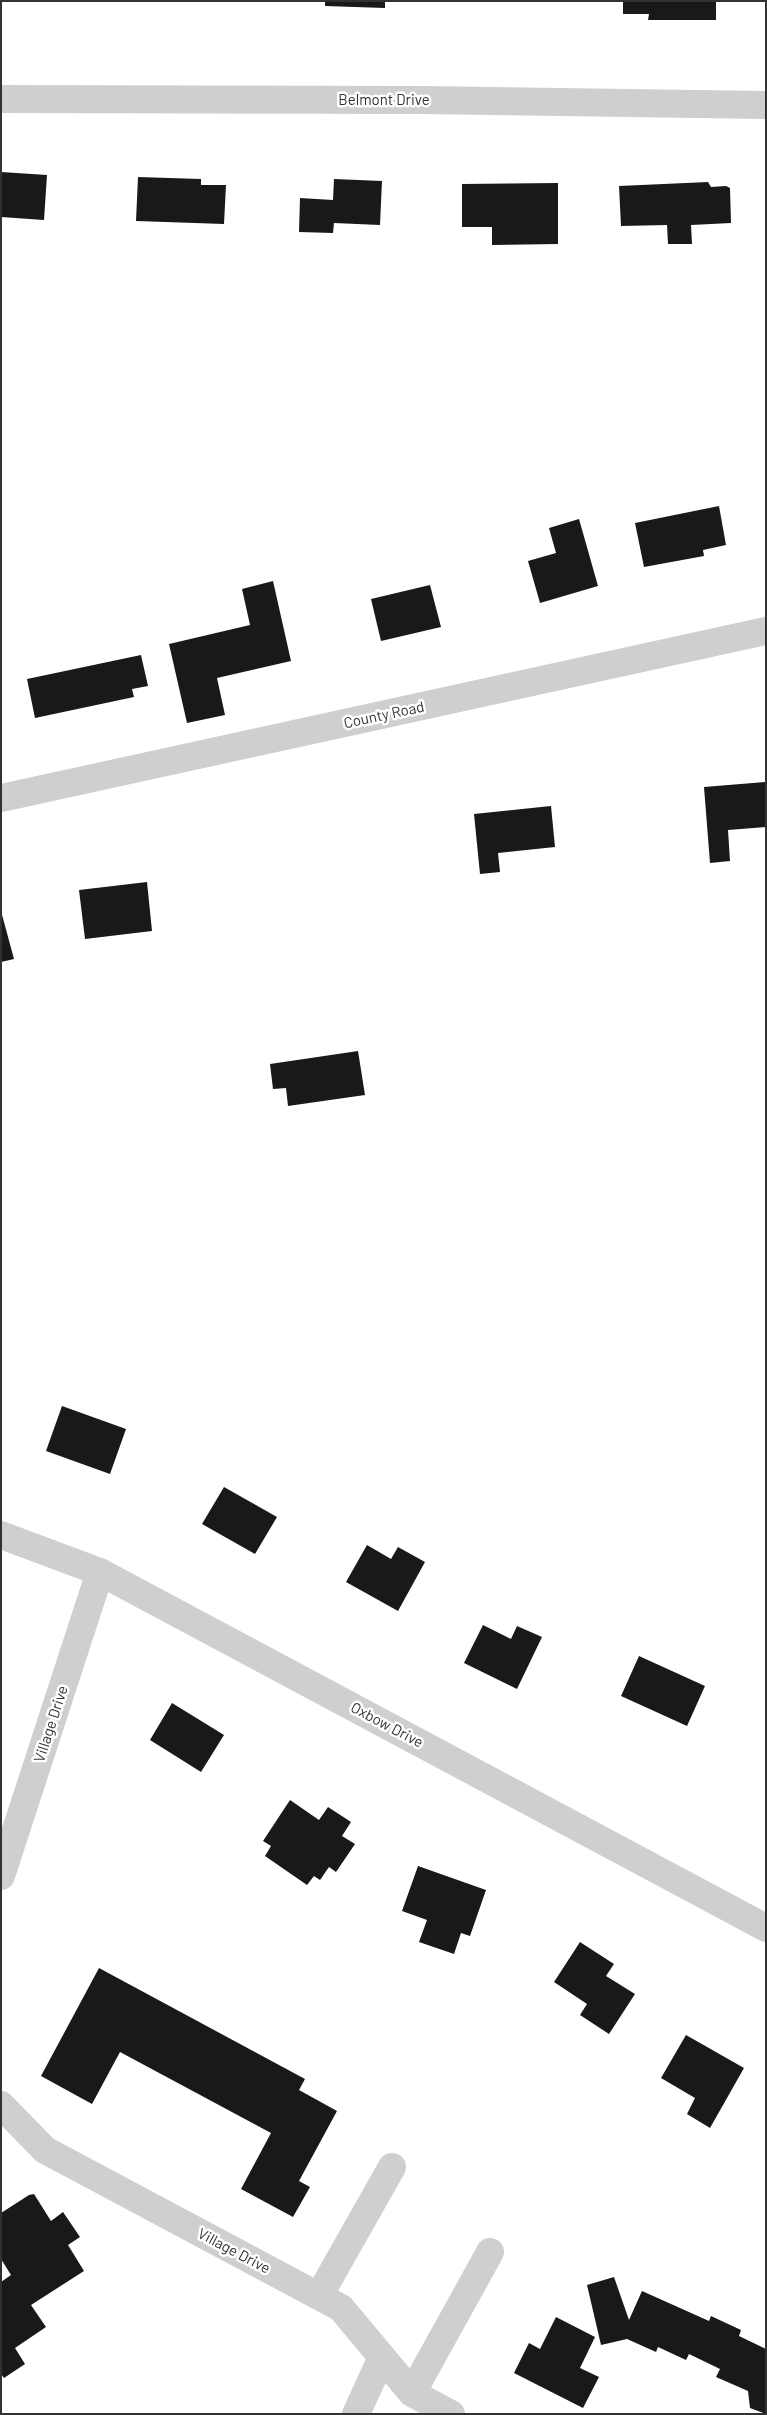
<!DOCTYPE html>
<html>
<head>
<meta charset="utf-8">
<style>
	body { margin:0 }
	#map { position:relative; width:767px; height:2415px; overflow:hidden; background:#fff; font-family:Barlow,sans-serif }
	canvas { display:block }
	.frame { position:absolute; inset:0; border:2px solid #323232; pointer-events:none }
</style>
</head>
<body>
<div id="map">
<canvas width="767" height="2415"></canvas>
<div class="frame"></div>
</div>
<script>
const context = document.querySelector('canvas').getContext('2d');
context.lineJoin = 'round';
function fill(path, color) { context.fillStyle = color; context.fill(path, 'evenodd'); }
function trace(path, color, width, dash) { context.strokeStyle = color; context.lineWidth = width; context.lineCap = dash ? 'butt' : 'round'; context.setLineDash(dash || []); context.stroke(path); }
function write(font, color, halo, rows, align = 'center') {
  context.font = font + ' Barlow,sans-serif'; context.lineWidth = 5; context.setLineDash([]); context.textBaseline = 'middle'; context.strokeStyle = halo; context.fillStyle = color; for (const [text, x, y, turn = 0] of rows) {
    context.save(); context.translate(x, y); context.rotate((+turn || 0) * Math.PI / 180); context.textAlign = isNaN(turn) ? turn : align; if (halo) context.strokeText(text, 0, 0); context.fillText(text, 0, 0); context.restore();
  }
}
const building = new Path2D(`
	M 325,1 L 385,1 L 385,8 L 325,6 Z
	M 623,1 L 716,1 L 716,20 L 648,20 L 649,14 L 623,14 Z
	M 1,172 L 47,175 L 44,220 L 1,217 Z
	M 138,177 L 201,179 L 201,185 L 226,185 L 224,224 L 136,221 Z
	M 334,179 L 382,181 L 380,225 L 334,223 L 333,233 L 299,232 L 300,198 L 333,200 Z
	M 708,182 L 711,187 L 726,186 L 730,188 L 731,223 L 691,225 L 692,244 L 668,244 L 667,225 L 621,226 L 619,186 Z
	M 558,183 L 558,244 L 492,245 L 492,227 L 462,227 L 462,184 Z
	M 719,506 L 726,545 L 703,550 L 704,556 L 644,567 L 635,523 Z
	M 579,519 L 598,586 L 540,603 L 528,561 L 556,553 L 549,528 Z
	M 273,581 L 291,661 L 217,678 L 225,715 L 187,723 L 169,644 L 250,625 L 242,589 Z
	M 430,585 L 441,627 L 381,641 L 371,599 Z
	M 141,655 L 148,686 L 132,689 L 134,697 L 35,718 L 27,679 Z
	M 765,782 L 766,827 L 728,830 L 730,861 L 710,863 L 704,787 Z
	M 551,806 L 555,847 L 498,853 L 500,872 L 480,874 L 474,814 Z
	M 147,882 L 152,931 L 85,939 L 79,890 Z
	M 1,911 L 14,959 L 1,962 Z
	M 358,1051 L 365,1095 L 288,1106 L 286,1088 L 273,1089 L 270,1064 Z
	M 62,1406 L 126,1429 L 110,1474 L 46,1451 Z
	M 224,1487 L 277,1517 L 255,1554 L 202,1524 Z
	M 367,1545 L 391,1559 L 398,1547 L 425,1562 L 398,1611 L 346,1582 Z
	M 483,1625 L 511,1639 L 517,1626 L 542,1637 L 517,1689 L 464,1663 Z
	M 639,1656 L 705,1686 L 687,1726 L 621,1696 Z
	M 172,1703 L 224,1735 L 201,1772 L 150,1740 Z
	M 290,1800 L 319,1820 L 328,1807 L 351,1822 L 342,1836 L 355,1844 L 336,1872 L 329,1867 L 320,1880 L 314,1876 L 307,1885 L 265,1856 L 271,1846 L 263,1841 Z
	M 418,1866 L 486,1890 L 470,1936 L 461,1933 L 454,1954 L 419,1942 L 427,1920 L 402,1911 Z
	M 580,1942 L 614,1964 L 606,1976 L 635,1994 L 609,2034 L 580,2015 L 587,2004 L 554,1982 Z
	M 99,1968 L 305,2079 L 299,2090 L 337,2111 L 299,2181 L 310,2187 L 293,2217 L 241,2189 L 271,2133 L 120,2052 L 92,2104 L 41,2076 Z
	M 686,2035 L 744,2068 L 710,2128 L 687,2114 L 695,2098 L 661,2078 Z
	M 34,2194 L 51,2221 L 63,2212 L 80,2237 L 68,2245 L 84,2271 L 31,2305 L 46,2327 L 15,2348 L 25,2364 L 4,2378 L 1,2374 L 1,2282 L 11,2275 L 1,2259 L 1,2213 L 29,2195 Z
	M 614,2277 L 629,2320 L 642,2291 L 709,2321 L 711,2316 L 741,2330 L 739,2336 L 766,2349 L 766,2414 L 750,2408 L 748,2391 L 716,2377 L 720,2369 L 689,2354 L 686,2360 L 658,2347 L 656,2352 L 627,2339 L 601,2345 L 587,2285 Z
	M 556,2317 L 595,2337 L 580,2368 L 599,2377 L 583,2408 L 514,2373 L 529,2343 L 540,2349 Z`);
const minor = new Path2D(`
	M 1,99 L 421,100 L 766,105
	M 1,798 L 766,631
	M 1,1535 L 100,1572 L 766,1928
	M 1,1876 L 100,1572
	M 1,2105 L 45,2150 L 341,2308 L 412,2393 L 451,2414
	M 319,2296 L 392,2167
	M 412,2393 L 490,2252
	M 356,2414 L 382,2357`);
const streetNames = [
	["Belmont Drive",384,100],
	["County Road",384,715,-12],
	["Village Drive",51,1724,-72],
	["Oxbow Drive",387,1725,28],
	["Village Drive",234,2251,28]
];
fill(building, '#191919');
trace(minor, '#cfcfcf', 28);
write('15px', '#323232', '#fff', streetNames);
</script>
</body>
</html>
